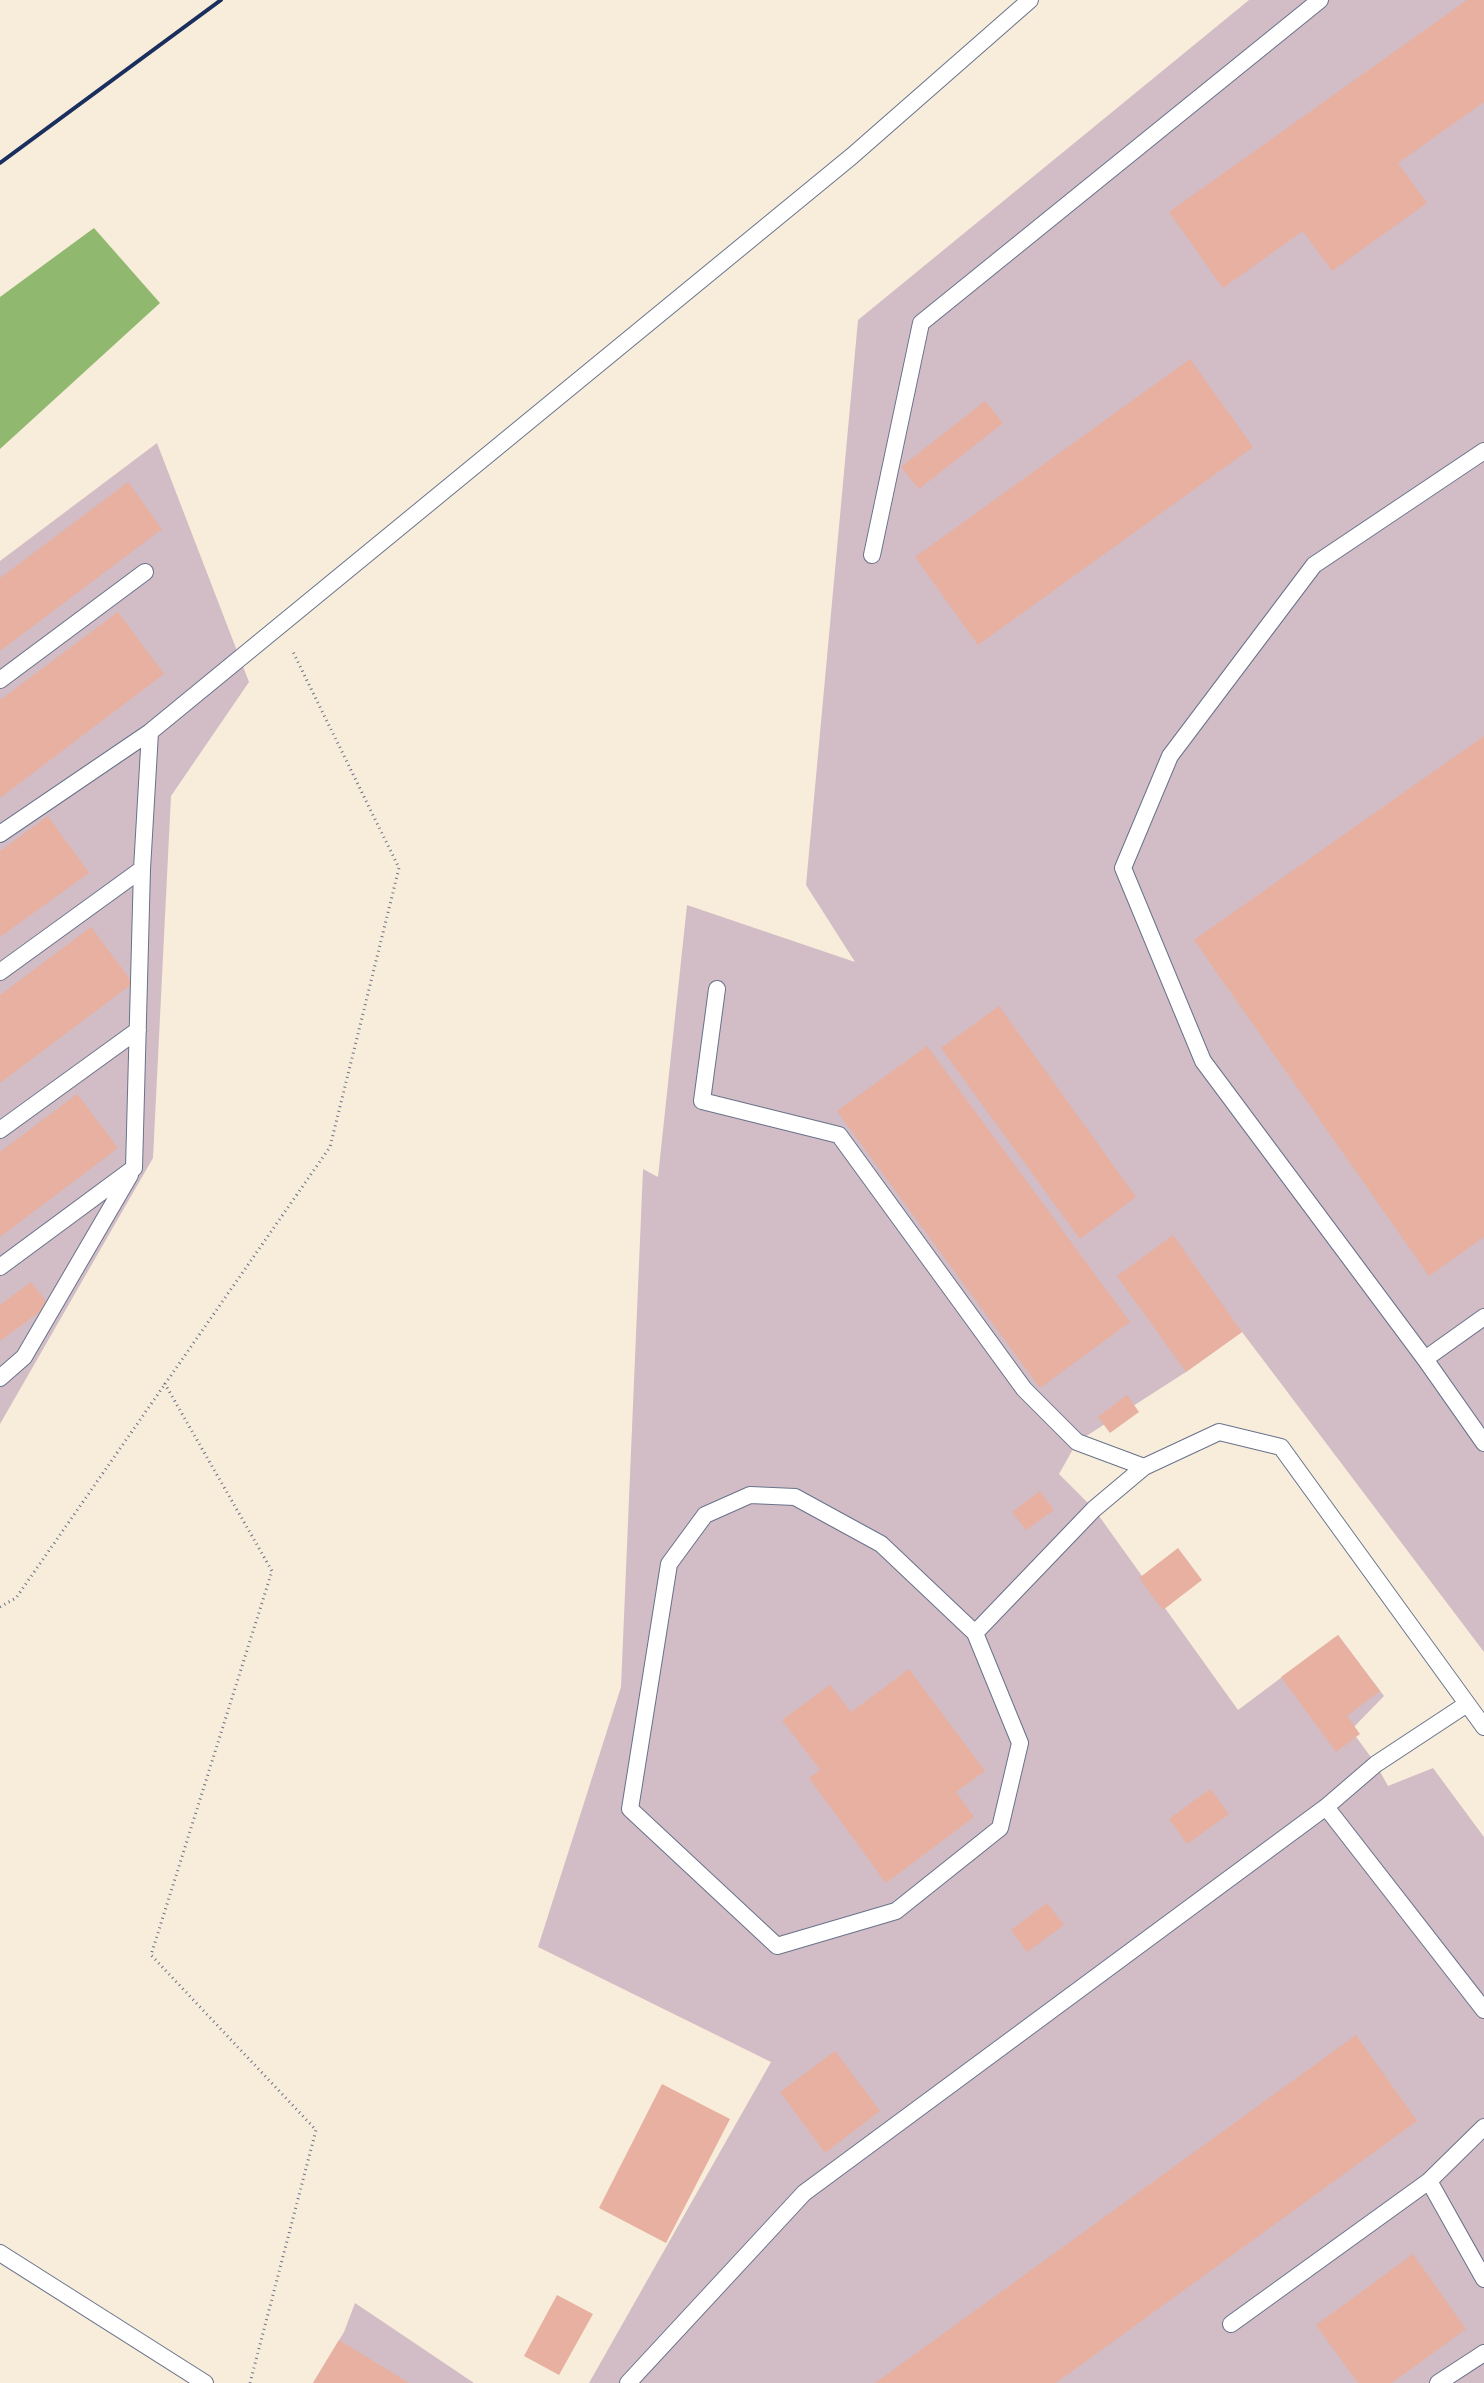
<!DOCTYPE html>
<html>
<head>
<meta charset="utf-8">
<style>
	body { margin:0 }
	canvas { display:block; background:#f8eddb }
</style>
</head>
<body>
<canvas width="1484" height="2383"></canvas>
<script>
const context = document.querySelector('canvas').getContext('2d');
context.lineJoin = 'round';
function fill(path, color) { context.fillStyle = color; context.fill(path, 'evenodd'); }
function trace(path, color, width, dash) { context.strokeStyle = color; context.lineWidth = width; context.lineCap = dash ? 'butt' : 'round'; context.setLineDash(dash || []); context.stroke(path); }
const industrial = new Path2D(`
	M 1249,0 L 1484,0 L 1484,1652 L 1242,1332 L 1186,1372 L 1077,1442 L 1059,1474 L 1094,1509 L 1238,1710 L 1338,1635 L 1384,1696 L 1351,1730 L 1376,1764 L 1388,1786 L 1433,1768 L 1484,1837 L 1484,2383 L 589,2383 L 771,2062 L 538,1947 L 621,1687 L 643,1169 L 658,1177 L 687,905 L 855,962 L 806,885 L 858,320 Z
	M 157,443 L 249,682 L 171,796 L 153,1158 L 0,1424 L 0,561 Z
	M 355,2303 L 474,2383 L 313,2383 L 344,2332 Z`);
const forest = new Path2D(`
	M 94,228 L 160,303 L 0,449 L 0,297 Z`);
const building = new Path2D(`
	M 1467,0 L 1484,0 L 1484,102 L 1398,163 L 1427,203 L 1332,271 L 1303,231 L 1223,288 L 1169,212 Z
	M 1190,359 L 1253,447 L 978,645 L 915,557 Z
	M 985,401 L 1003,423 L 919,489 L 901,467 Z
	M 128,482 L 162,529 L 0,651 L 0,578 Z
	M 118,612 L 164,674 L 0,798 L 0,700 Z
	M 1484,736 L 1484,1237 L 1429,1276 L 1194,940 Z
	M 48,816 L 89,873 L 0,937 L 0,851 Z
	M 91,927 L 133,983 L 0,1083 L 0,995 Z
	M 999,1006 L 1136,1197 L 1080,1239 L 941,1048 Z
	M 927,1046 L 1130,1322 L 1040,1388 L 837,1111 Z
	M 77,1094 L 118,1148 L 0,1237 L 0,1152 Z
	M 1173,1235 L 1242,1332 L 1186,1372 L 1117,1276 Z
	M 31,1282 L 49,1305 L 0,1341 L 0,1305 Z
	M 1127,1395 L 1139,1412 L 1110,1433 L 1098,1417 Z
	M 1040,1491 L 1054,1510 L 1026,1530 L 1012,1512 Z
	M 1178,1548 L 1202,1580 L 1163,1610 L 1139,1578 Z
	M 1338,1635 L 1380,1691 L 1347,1716 L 1360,1734 L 1336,1752 L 1281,1677 Z
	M 909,1669 L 985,1771 L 956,1792 L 974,1817 L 886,1883 L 809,1778 L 820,1770 L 782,1720 L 830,1685 L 851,1712 Z
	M 1210,1789 L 1229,1814 L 1187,1844 L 1169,1819 Z
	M 1047,1903 L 1064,1925 L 1027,1952 L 1011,1930 Z
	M 1356,2035 L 1417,2121 L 1056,2383 L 875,2383 Z
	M 835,2051 L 880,2111 L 825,2153 L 780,2092 Z
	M 662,2084 L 730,2119 L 666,2243 L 599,2208 Z
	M 1413,2254 L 1466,2329 L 1392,2383 L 1358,2383 L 1316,2325 Z
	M 557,2295 L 593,2314 L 559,2375 L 524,2356 Z
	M 339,2340 L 409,2383 L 313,2383 Z`);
const path = new Path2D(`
	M 0,1607 L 16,1598 L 165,1384
	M 250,2383 L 316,2130 L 151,1955 L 272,1571 L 165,1384 L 330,1147 L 399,868 L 293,652`);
const service = new Path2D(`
	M 1484,451 L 1314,565 L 1170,756 L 1123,868 L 1203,1061 L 1425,1359 L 1484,1443
	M 872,555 L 921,323 L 1320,0
	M 0,680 L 145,572
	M 0,834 L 150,732 L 852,156 L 1030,0
	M 0,972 L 142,869 L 150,732
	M 717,989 L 702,1101 L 839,1135 L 1024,1389 L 1077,1442 L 1144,1467
	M 0,1130 L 138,1030
	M 0,1267 L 134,1168 L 142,869
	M 1425,1359 L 1484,1317
	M 0,1378 L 24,1357 L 130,1175
	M 975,1633 L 1020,1743 L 1000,1828 L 896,1911 L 777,1946 L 630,1809 L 669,1564 L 705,1515 L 750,1495 L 795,1497 L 881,1544 L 975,1633 L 1094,1509 L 1144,1467 L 1219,1432 L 1281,1447 L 1484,1727
	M 1326,1807 L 1484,2010
	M 1484,2127 L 1429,2181 L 1484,2279
	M 0,2253 L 205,2383
	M 1231,2324 L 1429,2181
	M 628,2383 L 804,2193 L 1326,1807 L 1376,1764 L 1467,1704
	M 1438,2383 L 1484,2353`);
const rail = new Path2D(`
	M 0,163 L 221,0`);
fill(industrial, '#d2bdc6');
fill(forest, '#90b86f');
fill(building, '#e7b0a0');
trace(service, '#68728a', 18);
trace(path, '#68728a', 3, [1, 4]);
trace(service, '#fff', 16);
trace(rail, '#1b2f5e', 4);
</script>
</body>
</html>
